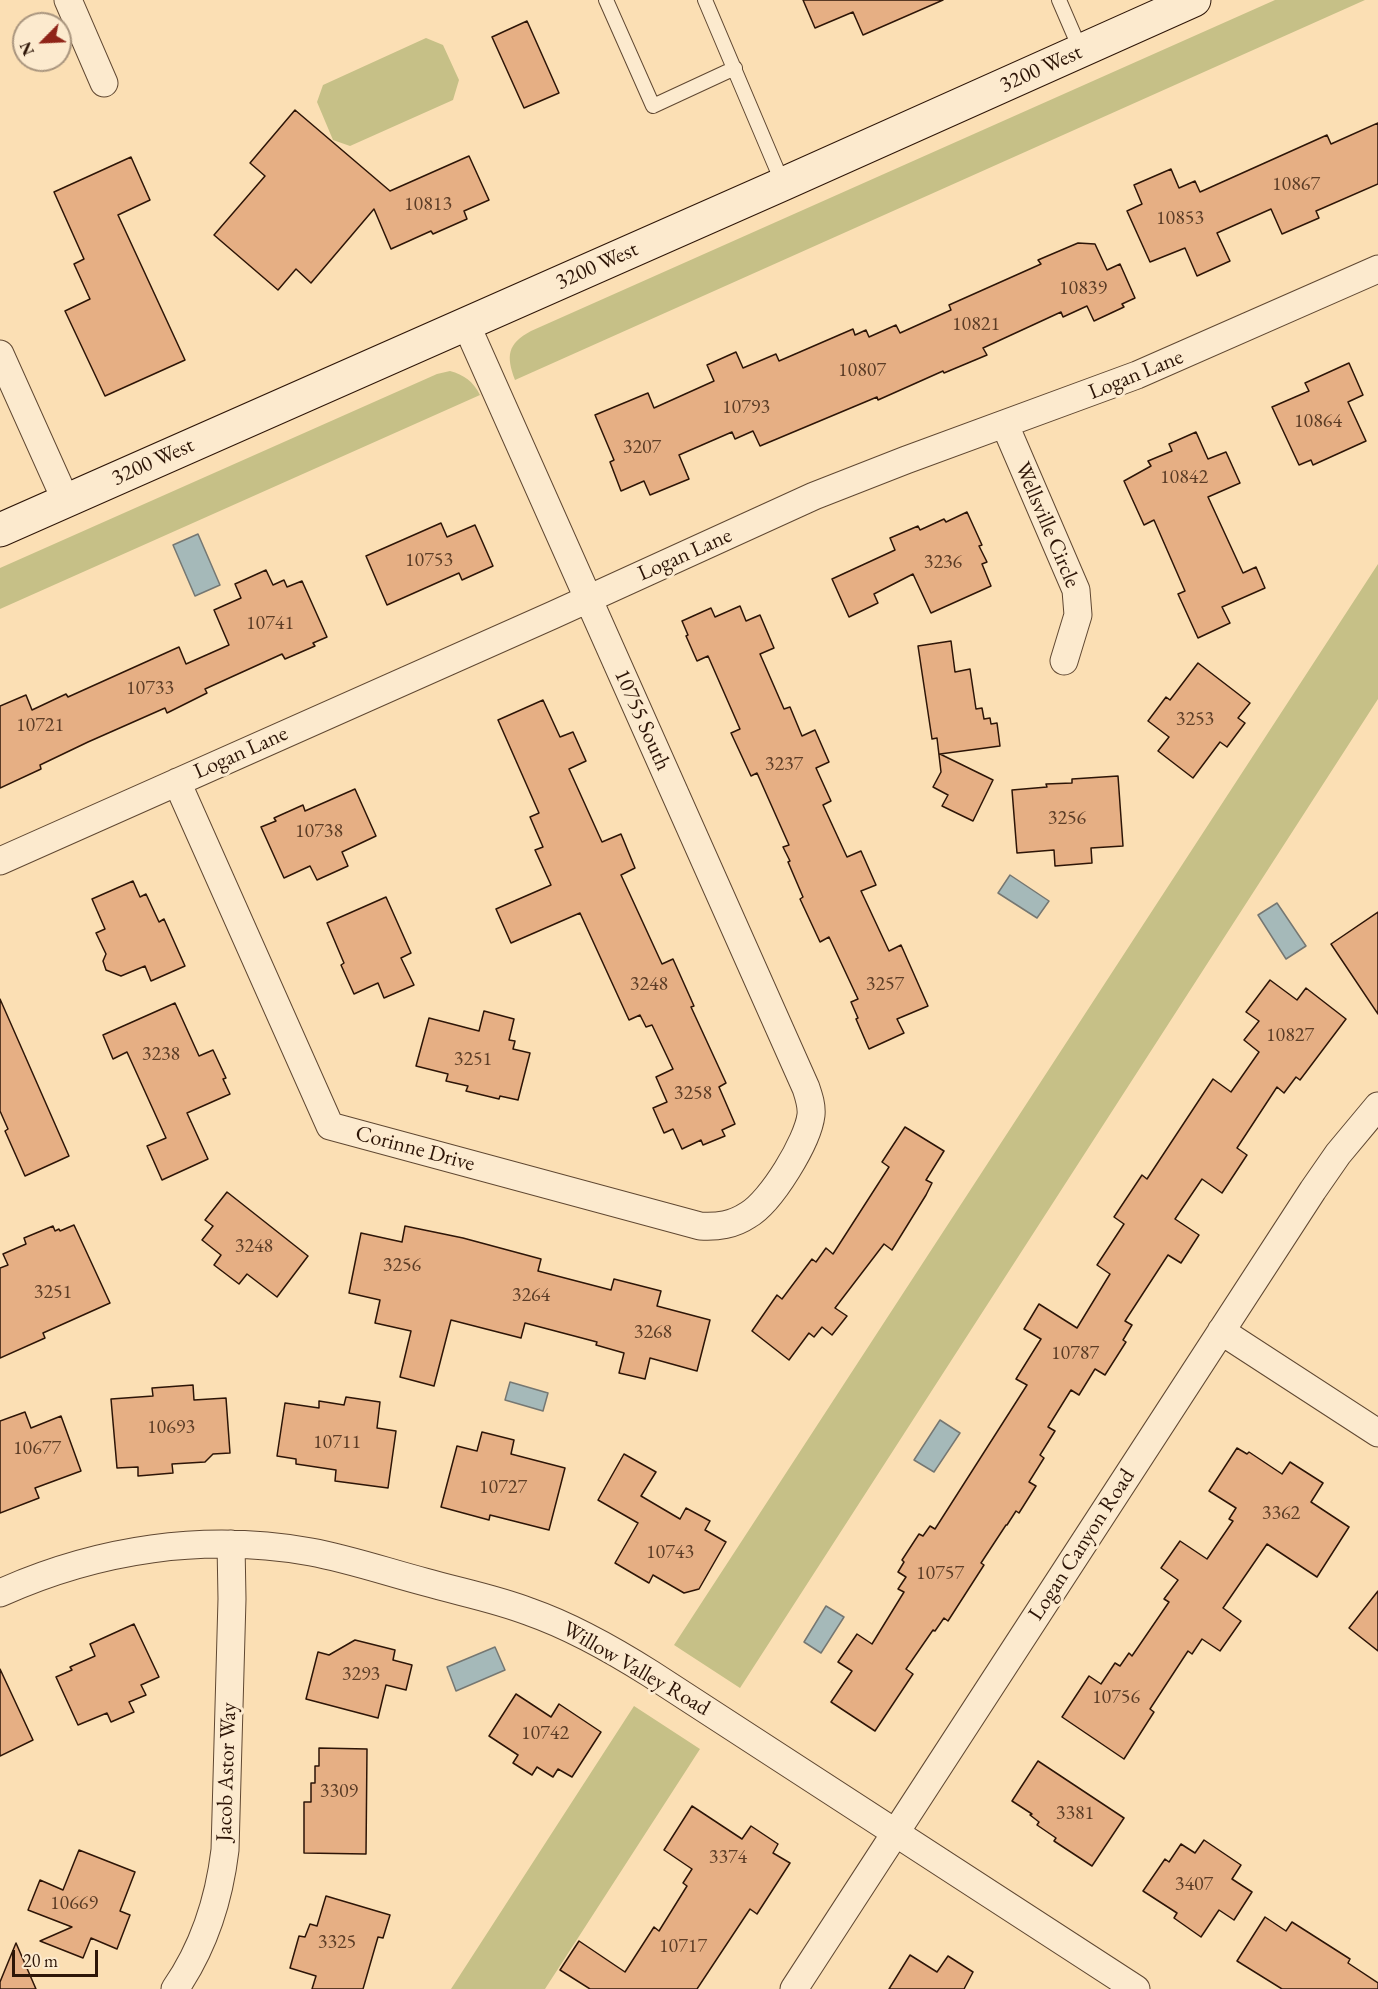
<!DOCTYPE html>
<html>
<head>
<meta charset="utf-8">
<style>
	body { margin:0 }
	#map { position:relative; width:1378px; height:1989px; overflow:hidden; background:#fbdfb4; font-family:"EB Garamond",serif }
	canvas { display:block }
	.north { position:absolute; left:12px; top:12px; width:60px; height:60px; box-sizing:border-box; background:#fceace; border:2px solid #a9957e; border-radius:50%; rotate:246deg; font-size:16px; font-weight:700; line-height:24px; text-align:center; color:#2d1507 }
	.north::after { content:''; display:block; margin:auto; width:21px; height:27px; background:#8f2418; clip-path:polygon(50% 0,100% 100%,50% 72%,0 100%) }
	.scale { position:absolute; left:12px; top:1950px; width:86px; height:27px; box-sizing:border-box; border:3px solid #2d1507; border-top:0; padding-left:8px; font-size:18px; line-height:21px; white-space:nowrap; color:#2d1507; -webkit-text-stroke:4px #fceace; paint-order:stroke }
</style>
</head>
<body>
<div id="map">
<canvas width="1378" height="1989"></canvas>
<div class="north">N</div>
<div class="scale">20 m</div>
</div>
<script>
const context = document.querySelector('canvas').getContext('2d');
context.lineJoin = 'round';
function fill(path, color) { context.fillStyle = color; context.fill(path, 'evenodd'); }
function trace(path, color, width, dash) { context.strokeStyle = color; context.lineWidth = width; context.lineCap = dash ? 'butt' : 'round'; context.setLineDash(dash || []); context.stroke(path); }
function write(font, color, halo, rows, align = 'center') {
  context.font = font + ' "EB Garamond",serif'; context.lineWidth = 6; context.setLineDash([]); context.textBaseline = 'middle'; context.strokeStyle = halo; context.fillStyle = color; for (const [text, x, y, turn = 0] of rows) {
    context.save(); context.translate(x, y); context.rotate((+turn || 0) * Math.PI / 180); context.textAlign = isNaN(turn) ? turn : align; if (halo) context.strokeText(text, 0, 0); context.fillText(text, 0, 0); context.restore();
  }
}
const green = new Path2D(`
	M 1275,0 L 1365,0 L 515,380 C 506,356 507,344 531,331 Z
	M 426,38 L 443,45 L 459,80 L 453,100 L 350,146 L 333,140 L 317,102 L 323,85 Z
	M 450,371 C 464,375 473,381 480,395 L 0,609 L 0,568 L 437,374 Z
	M 1378,564 L 1378,699 L 740,1688 L 674,1645 Z
	M 634,1706 L 700,1749 L 545,1989 L 451,1989 Z`);
const water = new Path2D(`
	M 198,534 L 220,585 L 195,596 L 173,545 Z
	M 1010,875 L 1049,901 L 1037,918 L 998,893 Z
	M 1277,903 L 1306,946 L 1286,959 L 1258,915 Z
	M 510,1382 L 548,1393 L 543,1411 L 505,1400 Z
	M 940,1420 L 960,1433 L 934,1472 L 914,1460 Z
	M 826,1606 L 844,1617 L 821,1653 L 804,1642 Z
	M 495,1647 L 505,1670 L 456,1691 L 447,1667 Z`);
const building = new Path2D(`
	M 803,0 L 943,0 L 863,35 L 853,12 L 815,28 Z
	M 527,21 L 559,93 L 524,108 L 492,37 Z
	M 295,110 L 390,191 L 469,156 L 489,200 L 464,211 L 467,219 L 433,234 L 431,231 L 391,249 L 374,209 L 311,283 L 296,269 L 278,290 L 214,235 L 265,176 L 250,163 Z
	M 1378,123 L 1378,184 L 1316,211 L 1319,218 L 1282,234 L 1271,209 L 1217,233 L 1230,261 L 1197,276 L 1185,248 L 1150,262 L 1127,211 L 1142,204 L 1134,185 L 1171,169 L 1179,188 L 1195,181 L 1200,192 L 1327,135 L 1331,144 Z
	M 131,157 L 150,200 L 118,215 L 185,360 L 105,396 L 65,311 L 90,299 L 74,264 L 84,259 L 54,192 Z
	M 1078,243 L 1095,244 L 1107,270 L 1120,264 L 1135,298 L 1122,304 L 1124,307 L 1094,321 L 1087,306 L 1063,317 L 1061,312 L 983,348 L 987,355 L 944,373 L 943,371 L 878,400 L 877,397 L 760,446 L 753,431 L 735,439 L 732,432 L 679,455 L 689,479 L 650,495 L 644,481 L 621,491 L 610,462 L 614,460 L 595,415 L 648,393 L 654,408 L 714,381 L 707,365 L 736,352 L 743,368 L 776,354 L 779,361 L 853,329 L 855,335 L 866,330 L 869,337 L 896,325 L 900,333 L 951,310 L 949,305 L 1041,264 L 1038,260 Z
	M 1349,363 L 1363,395 L 1348,402 L 1366,441 L 1313,465 L 1311,460 L 1299,465 L 1272,407 L 1309,391 L 1305,383 Z
	M 1196,432 L 1208,459 L 1226,452 L 1240,483 L 1208,497 L 1243,573 L 1256,567 L 1265,588 L 1222,607 L 1230,623 L 1198,638 L 1178,594 L 1185,591 L 1154,520 L 1144,525 L 1124,481 L 1151,466 L 1148,461 L 1172,451 L 1169,444 Z
	M 967,512 L 982,545 L 979,546 L 987,562 L 982,564 L 991,586 L 931,613 L 913,574 L 874,594 L 878,603 L 849,617 L 832,579 L 895,550 L 890,538 L 918,526 L 920,530 L 944,519 L 946,522 Z
	M 441,523 L 447,537 L 475,525 L 493,566 L 462,580 L 459,573 L 387,605 L 366,556 Z
	M 266,570 L 273,585 L 284,580 L 287,587 L 302,581 L 327,637 L 313,643 L 315,646 L 285,659 L 282,654 L 205,689 L 207,693 L 167,713 L 165,708 L 88,742 L 40,765 L 41,769 L 0,788 L 0,706 L 26,695 L 32,710 L 66,694 L 68,697 L 179,647 L 186,664 L 229,645 L 214,610 L 241,598 L 235,584 Z
	M 740,606 L 746,621 L 760,615 L 774,648 L 760,654 L 784,709 L 790,707 L 802,736 L 815,730 L 829,762 L 816,768 L 831,801 L 823,805 L 847,857 L 861,851 L 876,885 L 861,891 L 889,951 L 901,945 L 928,1006 L 897,1019 L 904,1033 L 869,1049 L 856,1019 L 858,1018 L 851,1002 L 858,999 L 829,937 L 820,942 L 800,899 L 803,897 L 788,862 L 790,861 L 783,847 L 789,845 L 757,773 L 751,776 L 731,733 L 740,729 L 708,656 L 697,661 L 686,636 L 688,635 L 682,621 L 711,608 L 715,617 Z
	M 951,641 L 955,672 L 970,669 L 976,709 L 982,708 L 984,719 L 990,718 L 991,724 L 997,723 L 1000,746 L 940,754 L 993,780 L 973,821 L 942,806 L 948,795 L 933,787 L 941,772 L 937,738 L 932,739 L 918,646 Z
	M 1198,663 L 1250,703 L 1238,718 L 1245,723 L 1227,747 L 1220,742 L 1193,778 L 1158,751 L 1169,737 L 1148,721 L 1166,697 L 1170,700 Z
	M 543,700 L 560,737 L 573,732 L 586,761 L 569,769 L 602,842 L 621,834 L 635,868 L 621,875 L 662,964 L 673,959 L 694,1006 L 691,1007 L 726,1083 L 719,1087 L 735,1124 L 722,1130 L 725,1136 L 703,1145 L 701,1140 L 682,1149 L 673,1129 L 664,1133 L 653,1108 L 667,1102 L 656,1077 L 673,1069 L 652,1025 L 646,1027 L 640,1015 L 629,1020 L 580,913 L 511,943 L 496,909 L 551,885 L 535,850 L 543,847 L 530,817 L 539,813 L 498,720 Z
	M 1118,776 L 1123,846 L 1091,848 L 1092,863 L 1055,866 L 1054,850 L 1017,853 L 1012,790 L 1047,787 L 1046,784 L 1072,783 L 1072,779 Z
	M 355,789 L 376,836 L 342,852 L 348,866 L 317,880 L 310,866 L 284,878 L 261,827 L 276,821 L 274,818 L 303,805 L 305,811 Z
	M 133,881 L 140,897 L 146,894 L 159,922 L 164,919 L 185,966 L 151,981 L 145,966 L 121,976 L 106,970 L 103,961 L 106,954 L 96,933 L 105,929 L 92,899 Z
	M 386,897 L 411,953 L 401,958 L 414,985 L 384,998 L 378,983 L 354,994 L 341,965 L 344,963 L 327,923 Z
	M 1378,912 L 1378,1014 L 1331,944 Z
	M 1270,980 L 1297,1000 L 1306,988 L 1346,1019 L 1300,1080 L 1296,1077 L 1284,1093 L 1277,1087 L 1237,1148 L 1247,1155 L 1222,1193 L 1202,1179 L 1175,1219 L 1199,1235 L 1181,1263 L 1168,1255 L 1125,1321 L 1132,1325 L 1123,1340 L 1126,1342 L 1105,1375 L 1095,1369 L 1079,1395 L 1071,1390 L 1048,1427 L 1055,1431 L 1040,1455 L 1044,1458 L 1029,1482 L 1036,1486 L 1019,1513 L 1016,1511 L 1007,1525 L 1006,1525 L 981,1563 L 984,1565 L 948,1621 L 944,1618 L 935,1631 L 933,1630 L 906,1669 L 913,1674 L 875,1731 L 831,1702 L 852,1671 L 838,1662 L 857,1634 L 872,1644 L 904,1592 L 898,1589 L 906,1577 L 898,1572 L 904,1562 L 902,1560 L 919,1534 L 923,1536 L 930,1526 L 935,1529 L 1027,1385 L 1016,1379 L 1041,1339 L 1024,1329 L 1039,1304 L 1077,1328 L 1110,1274 L 1097,1265 L 1124,1224 L 1114,1217 L 1142,1175 L 1147,1179 L 1213,1079 L 1231,1092 L 1259,1052 L 1244,1040 L 1259,1021 L 1246,1012 Z
	M 0,999 L 69,1156 L 25,1176 L 5,1131 L 8,1129 L 0,1111 Z
	M 175,1003 L 199,1056 L 213,1050 L 226,1078 L 223,1079 L 230,1094 L 187,1113 L 208,1159 L 162,1180 L 147,1146 L 166,1138 L 127,1052 L 113,1059 L 103,1035 Z
	M 484,1011 L 514,1019 L 509,1040 L 515,1041 L 513,1049 L 530,1053 L 518,1100 L 500,1096 L 499,1099 L 466,1091 L 468,1086 L 446,1081 L 448,1074 L 416,1066 L 429,1018 L 479,1031 Z
	M 905,1127 L 944,1151 L 926,1180 L 932,1183 L 926,1195 L 892,1250 L 884,1244 L 835,1308 L 847,1316 L 832,1335 L 822,1327 L 814,1337 L 809,1333 L 789,1360 L 752,1331 L 777,1295 L 782,1299 L 812,1259 L 816,1262 L 826,1248 L 833,1254 L 889,1167 L 882,1162 Z
	M 227,1192 L 308,1256 L 277,1297 L 247,1274 L 239,1284 L 214,1265 L 221,1255 L 202,1240 L 213,1226 L 205,1220 Z
	M 74,1225 L 110,1303 L 43,1333 L 45,1338 L 0,1358 L 0,1268 L 8,1265 L 3,1254 L 26,1244 L 24,1238 L 53,1226 L 55,1231 L 59,1229 L 60,1231 Z
	M 405,1226 L 463,1238 L 541,1259 L 538,1271 L 611,1290 L 614,1279 L 661,1291 L 657,1306 L 710,1320 L 697,1371 L 650,1358 L 645,1379 L 619,1373 L 624,1353 L 596,1345 L 597,1342 L 525,1323 L 521,1338 L 451,1320 L 434,1386 L 400,1377 L 411,1331 L 375,1323 L 380,1300 L 349,1293 L 361,1233 L 402,1242 Z
	M 193,1385 L 194,1400 L 226,1398 L 230,1453 L 213,1454 L 205,1462 L 172,1464 L 173,1473 L 138,1476 L 138,1467 L 117,1468 L 111,1399 L 153,1396 L 152,1388 Z
	M 346,1397 L 380,1402 L 377,1428 L 396,1431 L 388,1488 L 335,1481 L 336,1470 L 296,1464 L 296,1459 L 277,1456 L 285,1403 L 319,1408 L 319,1401 L 344,1405 Z
	M 25,1412 L 31,1428 L 61,1416 L 81,1471 L 35,1488 L 39,1498 L 0,1513 L 0,1421 Z
	M 482,1432 L 514,1440 L 511,1454 L 565,1468 L 549,1530 L 490,1515 L 489,1520 L 441,1507 L 457,1446 L 477,1451 Z
	M 1237,1448 L 1247,1454 L 1249,1452 L 1282,1474 L 1290,1462 L 1323,1483 L 1311,1502 L 1349,1527 L 1317,1577 L 1267,1544 L 1223,1608 L 1241,1621 L 1220,1651 L 1202,1639 L 1192,1654 L 1188,1651 L 1150,1709 L 1154,1712 L 1124,1759 L 1062,1717 L 1089,1676 L 1101,1684 L 1115,1663 L 1120,1666 L 1129,1653 L 1132,1656 L 1169,1602 L 1164,1599 L 1178,1580 L 1161,1568 L 1180,1541 L 1207,1559 L 1233,1521 L 1229,1519 L 1236,1508 L 1209,1491 Z
	M 624,1454 L 656,1472 L 641,1496 L 680,1519 L 686,1508 L 710,1521 L 705,1530 L 726,1542 L 699,1589 L 684,1593 L 653,1575 L 649,1583 L 615,1563 L 638,1523 L 598,1500 Z
	M 1378,1591 L 1378,1651 L 1349,1628 Z
	M 134,1624 L 159,1677 L 141,1685 L 146,1695 L 129,1702 L 134,1712 L 111,1722 L 107,1713 L 78,1725 L 56,1677 L 72,1670 L 70,1667 L 95,1656 L 90,1644 Z
	M 355,1640 L 395,1650 L 393,1660 L 412,1665 L 406,1690 L 386,1685 L 378,1718 L 306,1699 L 318,1652 L 329,1655 Z
	M 0,1669 L 33,1740 L 0,1756 Z
	M 516,1694 L 551,1717 L 559,1704 L 601,1732 L 572,1777 L 558,1769 L 553,1777 L 537,1767 L 532,1775 L 513,1763 L 518,1755 L 489,1736 Z
	M 319,1748 L 367,1749 L 366,1854 L 304,1853 L 304,1802 L 311,1802 L 311,1783 L 315,1783 L 315,1766 L 319,1766 Z
	M 1038,1761 L 1124,1818 L 1092,1866 L 1054,1841 L 1056,1838 L 1037,1825 L 1039,1822 L 1030,1815 L 1032,1814 L 1012,1801 Z
	M 692,1806 L 742,1839 L 751,1826 L 778,1844 L 773,1853 L 790,1863 L 757,1914 L 750,1909 L 697,1989 L 590,1989 L 560,1970 L 579,1941 L 625,1972 L 654,1927 L 659,1931 L 687,1886 L 683,1883 L 692,1869 L 664,1850 Z
	M 1204,1840 L 1241,1865 L 1232,1879 L 1252,1892 L 1234,1920 L 1219,1910 L 1201,1937 L 1174,1918 L 1177,1913 L 1143,1891 L 1165,1859 L 1169,1862 L 1181,1844 L 1195,1853 Z
	M 79,1850 L 135,1872 L 120,1911 L 130,1915 L 117,1949 L 91,1938 L 83,1958 L 40,1941 L 72,1927 L 28,1910 L 40,1880 L 63,1890 Z
	M 326,1896 L 390,1915 L 383,1938 L 378,1937 L 363,1989 L 312,1989 L 316,1976 L 290,1968 L 299,1936 L 305,1937 L 310,1924 L 317,1926 Z
	M 1265,1917 L 1286,1931 L 1292,1922 L 1350,1959 L 1348,1963 L 1378,1983 L 1378,1989 L 1282,1989 L 1237,1961 Z
	M 16,1943 L 36,1989 L 0,1989 L 0,1982 Z
	M 910,1955 L 937,1972 L 948,1956 L 973,1972 L 964,1989 L 889,1989 Z`);
const lane = new Path2D(`
	M 606,0 L 653,106 L 735,68
	M 705,0 L 783,184
	M 1059,0 L 1081,51`);
const street = new Path2D(`
	M 68,0 L 104,83
	M 0,354 L 66,501
	M 1005,425 L 1076,590 L 1078,615 L 1064,661
	M 177,782 L 330,1126 L 700,1226 C 718,1227 733,1225 748,1215 C 771,1202 808,1141 811,1115 C 812,1106 809,1097 806,1088 L 466,324
	M 0,861 L 553,615 L 814,496 L 906,460 L 1137,375 L 1378,269
	M 1221,1331 L 1378,1433
	M 0,1593 C 98,1549 204,1533 311,1552 C 349,1559 387,1572 425,1582 C 460,1592 497,1599 530,1612 C 573,1627 613,1650 651,1674 L 1136,1989
	M 175,1989 C 204,1947 219,1900 225,1850 L 232,1599 L 231,1544
	M 794,1989 L 1313,1190 L 1338,1154 L 1378,1106`);
const secondary = new Path2D(`
	M 0,530 L 783,184 L 1194,0`);
const numberNames = [
	["10867",1296,185],
	["10813",428,205],
	["10853",1180,219],
	["10839",1083,289],
	["10821",976,325],
	["10807",862,371],
	["10793",746,408],
	["10864",1318,422],
	["3207",642,448],
	["10842",1184,478],
	["10753",429,561],
	["3236",943,563],
	["10741",270,624],
	["10733",150,689],
	["3253",1195,720],
	["10721",40,726],
	["3237",784,765],
	["3256",1067,819],
	["10738",319,832],
	["3248",649,985],
	["3257",885,985],
	["10827",1290,1036],
	["3238",161,1055],
	["3251",473,1060],
	["3258",693,1094],
	["3248",254,1247],
	["3256",402,1266],
	["3251",53,1293],
	["3264",531,1296],
	["3268",653,1333],
	["10787",1075,1354],
	["10693",171,1428],
	["10711",337,1443],
	["10677",37,1449],
	["10727",503,1488],
	["3362",1281,1514],
	["10743",670,1553],
	["10757",940,1574],
	["3293",361,1675],
	["10756",1116,1698],
	["10742",545,1734],
	["3309",339,1792],
	["3381",1075,1814],
	["3374",728,1858],
	["3407",1194,1885],
	["10669",74,1904],
	["3325",337,1943],
	["10717",683,1947]
];
const streetNames = [
	["3200 West",1041,69,-24],
	["3200 West",597,266,-24],
	["Logan Lane",1136,375,-22],
	["3200 West",153,462,-24],
	["Wellsville Circle",1047,525,67],
	["Logan Lane",685,555,-24],
	["10755 South",642,720,66],
	["Logan Lane",241,753,-24],
	["Corinne Drive",415,1149,15],
	["Logan Canyon Road",1082,1545,-57],
	["Willow Valley Road",636,1669,30],
	["Jacob Astor Way",227,1772,-88]
];
fill(green, '#c6c087');
fill(water, '#a5b9b9');
trace(water, '#757772', 1.5);
fill(building, '#e6af84');
trace(building, '#2d1507', 1.5);
trace(lane, '#604832', 16);
trace(street, '#604832', 29);
trace(secondary, '#2d1507', 35);
trace(lane, '#fceace', 14);
trace(street, '#fceace', 27);
trace(secondary, '#fceace', 33);
write('20px', '#5b3c26', null, numberNames);
write('22px', '#2d1507', '#fceace', streetNames);
</script>
</body>
</html>
